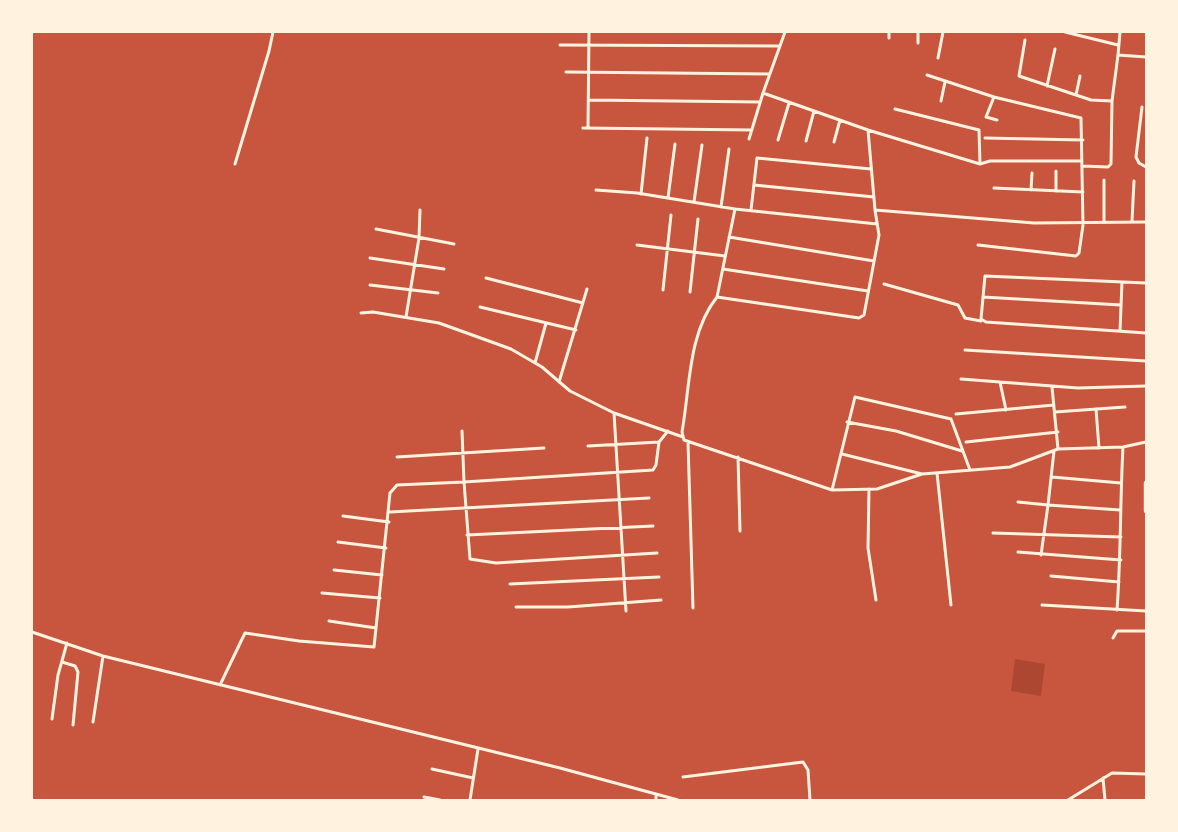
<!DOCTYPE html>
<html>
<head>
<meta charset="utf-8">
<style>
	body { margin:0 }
	#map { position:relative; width:1178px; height:832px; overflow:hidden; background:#c8553d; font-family:"PT Sans",sans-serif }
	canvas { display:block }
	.frame { position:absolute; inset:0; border:33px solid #fff3e0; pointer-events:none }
</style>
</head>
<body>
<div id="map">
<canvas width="1178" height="832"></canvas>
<div class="frame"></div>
</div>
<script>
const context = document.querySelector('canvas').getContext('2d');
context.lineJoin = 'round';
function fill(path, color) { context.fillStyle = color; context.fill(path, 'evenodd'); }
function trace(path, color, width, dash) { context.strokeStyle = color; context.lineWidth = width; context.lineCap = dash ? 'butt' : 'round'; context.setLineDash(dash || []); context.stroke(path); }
const green = new Path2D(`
	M 1015,659 L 1045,664 L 1041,696 L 1011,691 Z`);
const minor = new Path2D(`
	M 889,32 L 889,38
	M 918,32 L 918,43
	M 1065,32 L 1118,45
	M 1025,40 L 1019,76 L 1091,100 L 1112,101 L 1118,55 L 1146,57
	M 560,45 L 780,46
	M 1118,55 L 1120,32
	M 938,58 L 943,32
	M 566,72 L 770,74
	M 927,75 L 994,97 L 1081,118 L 1083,225 L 1079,253 L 1076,256 L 978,245
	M 1047,86 L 1055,49
	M 763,93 L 785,32
	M 1076,95 L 1080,76
	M 994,97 L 986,117 L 997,120
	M 589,100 L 760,102
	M 941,101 L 945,82
	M 1142,107 L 1136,157 L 1139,163 L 1146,167
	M 895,109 L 979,130 L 980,164
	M 583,128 L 752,130
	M 588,128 L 589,32
	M 868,130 L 875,210
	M 985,138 L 1083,140
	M 749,139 L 763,93 L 868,130 L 980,164 L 990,161 L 1082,161
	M 778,140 L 789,103
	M 806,141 L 814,111
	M 834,142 L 840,120
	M 235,164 L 269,51 L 273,32
	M 1082,166 L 1108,167 L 1111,164 L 1112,101
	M 754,185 L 874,197
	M 994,188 L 1083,192
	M 596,190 L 637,193 L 735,209
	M 1031,190 L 1032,173
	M 1056,191 L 1056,171
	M 641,194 L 647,138
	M 668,198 L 675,144
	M 694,202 L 702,145
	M 721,207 L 729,149
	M 751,210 L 757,158 L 871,169
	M 1132,221 L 1134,181
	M 1104,222 L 1104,180
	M 877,224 L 735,209 L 717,297 L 859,318 L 864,315 L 879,235 L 875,210 L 1034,223 L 1146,222
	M 376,229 L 454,244
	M 729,237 L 874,261
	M 637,245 L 725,256
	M 370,258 L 444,269
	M 723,269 L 868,291
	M 486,278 L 583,303
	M 1146,283 L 985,276 L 981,319 L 986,322 L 1146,333
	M 884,284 L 958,305 L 965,318 L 981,321
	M 370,285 L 438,293
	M 663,290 L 671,215
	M 690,292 L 698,219
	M 717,297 C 688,333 690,388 682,432 L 684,440 L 832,490 L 877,489 L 922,474 L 1010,467 L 1058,449
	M 983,297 L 1121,305
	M 480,307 L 576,330
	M 361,313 L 373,312 L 439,323 L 511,349 L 542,367 L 570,391 L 614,413 L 683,437
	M 406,317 L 419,238 L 420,210
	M 1120,331 L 1122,282
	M 965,350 L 1146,361
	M 535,363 L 546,323
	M 961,379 L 1078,388 L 1146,386
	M 559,382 L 587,289
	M 1000,382 L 1006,410
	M 1052,387 L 1058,449 L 1123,447 L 1146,442
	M 1096,409 L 1099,448
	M 1055,412 L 1125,407
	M 614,413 L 626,611
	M 956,414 L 1054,405
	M 847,422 L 896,431 L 962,451
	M 462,431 L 464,482 L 653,470 L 656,465 L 659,442
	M 688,442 L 693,608
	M 966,442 L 1058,432
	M 588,446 L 659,442 L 668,431
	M 1054,451 L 1048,505 L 1120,510
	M 842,454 L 922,474
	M 397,457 L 544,448
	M 738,457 L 740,531
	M 937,473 L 951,605
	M 1052,477 L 1121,483
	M 869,489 L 868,548 L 876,600
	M 832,490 L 855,397 L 951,419 L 970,470
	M 1018,502 L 1048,505 L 1041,555
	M 390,512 L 649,498
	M 343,516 L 389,522
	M 993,533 L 1121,537
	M 467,535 L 653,526
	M 338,542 L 386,548
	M 1018,552 L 1121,560
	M 334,570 L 382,575
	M 1051,576 L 1119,582
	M 510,584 L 659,577
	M 322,593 L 380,598
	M 1042,605 L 1146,611
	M 516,607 L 568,607 L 661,600
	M 1117,610 C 1121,556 1120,502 1123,447
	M 329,621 L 376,628
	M 32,632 L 103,656 L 560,768 L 678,800
	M 1113,638 L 1117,631 L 1146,631
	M 62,662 L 75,666 L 78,672 L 73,725
	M 220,685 L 245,633 L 299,641 L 374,647 L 390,493 L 397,485 L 464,482 L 470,559 L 496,563 L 657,553
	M 52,719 L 58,675 L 67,643
	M 93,722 L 103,656
	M 432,769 L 473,778
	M 683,777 L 803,762 L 808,770 L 810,800
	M 1103,778 L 1105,800
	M 424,797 L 440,800
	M 470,800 L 478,749
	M 656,800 L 656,794
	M 1068,800 L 1112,773 L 1146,774`);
const secondary = new Path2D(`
	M 1146,483 L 1146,511`);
fill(green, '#ae4732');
trace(minor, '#fff3e0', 3);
trace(secondary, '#fff3e0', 4.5);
</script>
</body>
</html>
